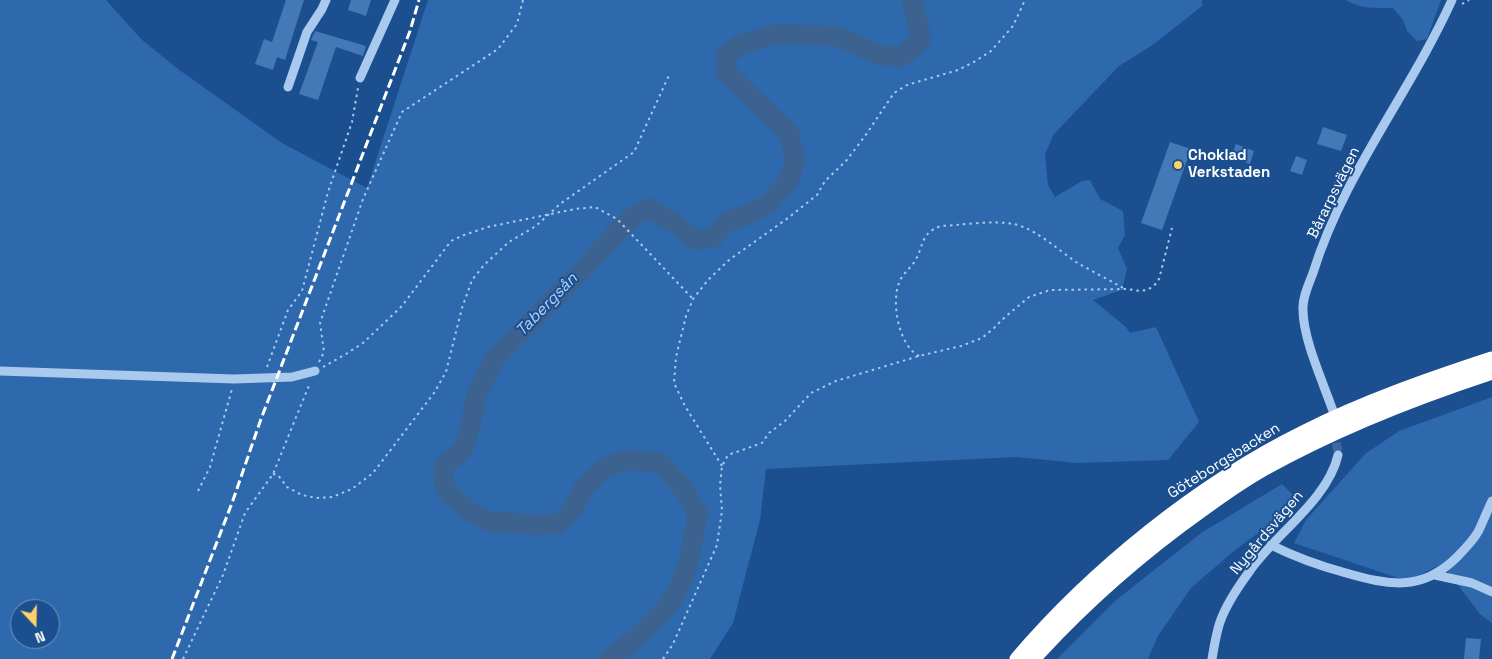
<!DOCTYPE html>
<html>
<head>
<meta charset="utf-8">
<style>
	body { margin:0 }
	#map { position:relative; width:1492px; height:659px; overflow:hidden; background:#1b4f8f; font-family:"Space Grotesk",sans-serif }
	canvas { display:block }
	.north { position:absolute; left:10px; top:599px; width:50px; height:50px; box-sizing:border-box; background:#1b4f8f; border:1px solid #7695bc; border-radius:50%; rotate:159deg; font-size:14px; font-weight:700; line-height:20px; text-align:center; color:#fff }
	.north::after { content:''; display:block; margin:auto; width:18px; height:22px; background:#ffd166; clip-path:polygon(50% 0,100% 100%,50% 72%,0 100%) }
</style>
</head>
<body>
<div id="map">
<canvas width="1492" height="659"></canvas>
<div class="north">N</div>
</div>
<script>
const context = document.querySelector('canvas').getContext('2d');
context.lineJoin = 'round';
function fill(path, color) { context.fillStyle = color; context.fill(path, 'evenodd'); }
function trace(path, color, width, dash) { context.strokeStyle = color; context.lineWidth = width; context.lineCap = dash ? 'butt' : 'round'; context.setLineDash(dash || []); context.stroke(path); }
function write(font, color, halo, rows, align = 'center') {
  context.font = font + ' "Space Grotesk",sans-serif'; context.lineWidth = 4; context.setLineDash([]); context.textBaseline = 'middle'; context.strokeStyle = halo; context.fillStyle = color; for (const [text, x, y, turn = 0] of rows) {
    context.save(); context.translate(x, y); context.rotate((+turn || 0) * Math.PI / 180); context.textAlign = isNaN(turn) ? turn : align; if (halo) context.strokeText(text, 0, 0); context.fillText(text, 0, 0); context.restore();
  }
}
const green = new Path2D(`
	M 0,0 L 106,0 L 141,39 L 178,69 L 282,143 L 367,188 L 428,0 L 1202,0 L 1202,6 L 1154,44 L 1119,66 L 1054,134 L 1045,154 L 1048,185 L 1055,197 L 1082,181 L 1090,180 L 1100,199 L 1123,211 L 1125,235 L 1118,248 L 1127,269 L 1122,290 L 1093,300 L 1126,327 L 1130,333 L 1156,327 L 1199,422 L 1168,460 L 1077,463 L 1017,457 L 766,469 L 760,520 L 733,623 L 710,659 L 0,659 ZM 20,609 L 50,609 L 50,639 L 20,639 Z
	M 1346,0 L 1441,0 L 1427,39 L 1417,41 L 1407,31 L 1403,20 L 1393,8 C 1376,8 1360,9 1346,0 Z
	M 1492,397 L 1492,623 L 1480,614 L 1442,564 L 1407,581 L 1294,543 L 1306,520 L 1365,454 L 1399,431 Z
	M 1282,484 L 1296,498 L 1286,512 L 1234,551 L 1191,588 L 1158,636 L 1148,659 L 1057,659 L 1115,601 L 1201,533 Z`);
const river = new Path2D(`
	M 609,659 C 633,642 659,620 675,595 C 689,572 693,539 698,513 L 681,486 L 661,463 L 626,460 L 605,467 L 584,488 L 572,510 L 558,524 L 531,525 L 510,522 L 490,522 L 469,511 L 448,493 L 444,484 L 443,469 L 447,462 L 457,456 L 465,446 L 471,423 L 477,393 L 494,359 L 576,277 L 623,226 L 634,216 L 649,208 L 676,225 L 695,240 L 713,238 L 728,221 L 747,215 L 769,204 L 790,178 L 795,159 L 789,133 L 726,72 L 726,56 L 741,44 L 777,34 L 837,36 L 879,55 L 901,57 L 915,46 L 921,38 L 912,0`);
const building = new Path2D(`
	M 286,0 L 304,0 L 285,60 L 277,57 L 273,70 L 255,64 L 264,39 L 272,42 Z
	M 351,0 L 371,0 L 366,16 L 348,10 Z
	M 315,31 L 366,46 L 363,56 L 336,47 L 318,100 L 299,94 L 318,42 L 311,40 Z
	M 1323,127 L 1347,135 L 1341,151 L 1317,144 Z
	M 1170,142 L 1191,149 L 1162,230 L 1141,223 Z
	M 1236,144 L 1254,151 L 1250,164 L 1231,157 Z
	M 1296,156 L 1307,160 L 1302,175 L 1290,171 Z
	M 1340,169 L 1349,173 L 1341,189 L 1333,186 Z
	M 1466,638 L 1481,639 L 1479,659 L 1464,659 Z`);
const minorTunnel = new Path2D(`
	M 1335,429 L 1338,455`);
const path = new Path2D(`
	M 1462,4 L 1469,0
	M 919,356 C 899,346 891,303 899,283 C 902,274 910,269 915,261 C 924,246 920,233 941,226 C 962,225 994,220 1014,224 C 1036,229 1057,249 1076,262 C 1091,271 1108,279 1123,288
	M 319,362 L 324,352 L 320,323 L 363,199 L 402,112 L 498,49 L 517,24 L 523,0
	M 267,367 L 288,310 L 302,291 L 328,192 L 352,122 L 358,88
	M 323,367 L 346,354 L 363,343 L 402,306 L 451,241 L 464,235 L 488,227 L 575,209 L 595,207 L 617,219 L 693,299
	M 722,466 L 685,406 L 674,383 L 676,357 L 686,316 L 693,299 L 708,280 L 729,260 L 788,218 L 817,195 L 825,181 L 846,161 L 865,136 L 894,93 L 907,85 L 958,70 L 974,62 L 991,51 L 1013,26 L 1025,0
	M 273,474 L 278,475 L 287,487 L 302,495 L 317,498 L 332,497 L 352,489 L 373,473 L 434,393 L 446,372 L 462,308 L 472,280 L 484,265 L 509,242 L 536,226 L 560,204 L 634,152 L 670,73
	M 198,491 L 210,467 L 232,389
	M 183,659 L 223,575 L 245,513 L 273,474 L 310,383
	M 663,659 L 673,644 L 717,545 L 722,511 L 720,485 L 722,466 L 728,455 L 762,443 L 769,433 L 785,421 L 811,393 L 836,381 L 919,356 L 961,346 L 982,338 L 993,329 L 1004,318 L 1029,297 L 1050,290 L 1127,289 L 1140,291 L 1147,290 L 1154,286 L 1159,279 L 1172,228`);
const minor = new Path2D(`
	M 360,78 L 395,0
	M 288,87 L 307,32 L 322,9 L 326,0
	M 0,371 L 234,379 L 292,377 L 315,371
	M 1333,411 C 1323,382 1303,339 1303,310 C 1302,298 1309,284 1313,273 C 1343,175 1410,93 1452,0
	M 1271,545 C 1295,557 1320,566 1346,573 C 1388,585 1421,592 1456,558 C 1464,550 1472,542 1478,532 C 1483,522 1487,511 1492,501
	M 1435,575 L 1472,583 L 1492,592
	M 1212,659 C 1214,647 1216,634 1220,622 C 1226,605 1238,587 1249,572 C 1274,535 1328,500 1338,455`);
const highway = new Path2D(`
	M 1017,659 C 1093,570 1199,484 1305,432 C 1365,402 1428,380 1492,359
	M 1033,659 C 1084,603 1141,553 1203,509 C 1222,495 1242,481 1263,469 C 1336,428 1413,398 1492,372`);
const rail = new Path2D(`
	M 172,659 L 232,503 L 261,419 L 410,31 L 419,0`);
const markers = [
	[1178,165,5,"#ffd166"]
];
const poiNames = [
	["Choklad",1188,156],
	["Verkstaden",1188,173]
];
const streetNames = [
	["Bårarpsvägen",1334,193,-64],
	["Göteborgsbacken",1224,461,-32],
	["Nygårdsvägen",1267,533,-50]
];
const waterNames = [
	["Tabergsån",547,305,-46]
];
fill(green, '#2e69ad');
trace(river, '#3c6290', 20);
fill(building, '#4478b7');
trace(minorTunnel, '#3d69a0', 9, [9, 4.5]);
trace(path, '#a9c9ee', 2, [2.5, 4]);
trace(minor, '#a9c9ee', 9);
trace(highway, '#fff', 15);
trace(rail, '#fff', 3, [9, 4]);
for (const [x, y, r, color] of markers) { const dot = new Path2D(); dot.arc(x, y, r, 0, 2 * Math.PI); context.fillStyle = color; context.fill(dot); trace(dot, '#1b4f8f', 2); }
write('bold 15px', '#fff', '#1b4f8f', poiNames, 'left');
write('15px', '#fff', '#1b4f8f', streetNames);
write('italic 16px', '#b5d3f5', '#1b4f8f', waterNames);
</script>
</body>
</html>
